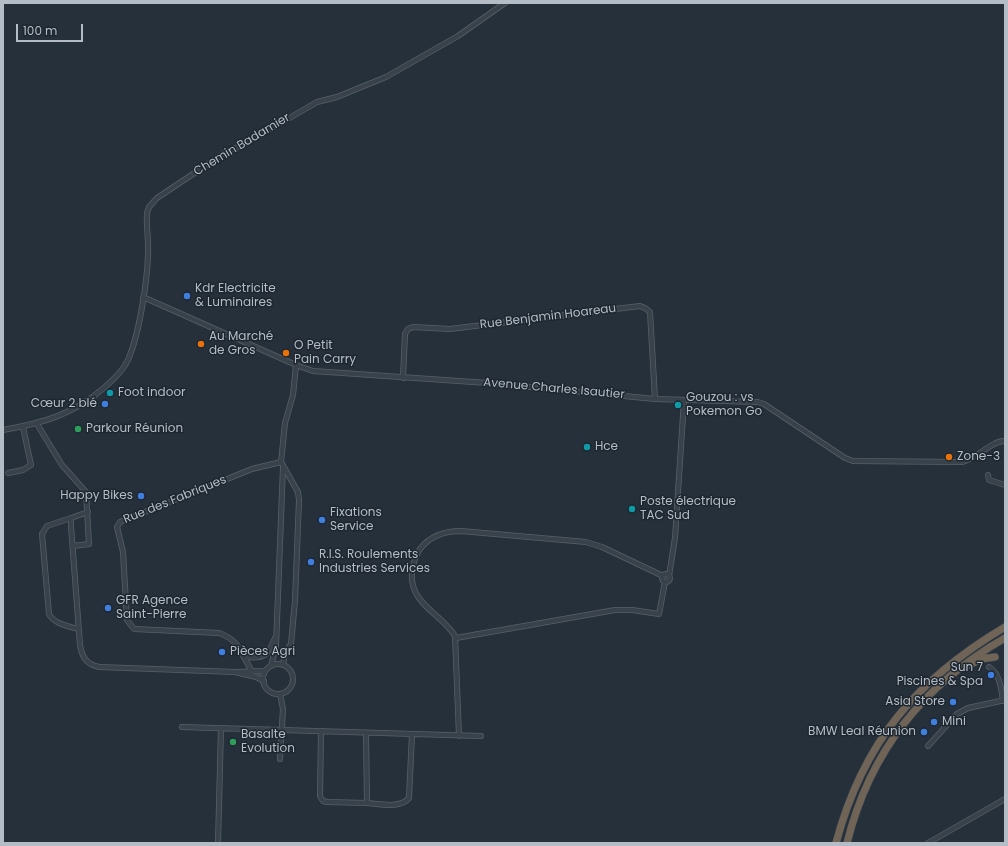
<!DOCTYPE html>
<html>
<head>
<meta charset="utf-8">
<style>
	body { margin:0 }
	#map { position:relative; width:1008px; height:846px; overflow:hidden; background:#25303b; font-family:Poppins,sans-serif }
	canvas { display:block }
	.frame { position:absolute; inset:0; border:4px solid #b4bdc6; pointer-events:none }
	.scale { position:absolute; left:16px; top:24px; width:67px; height:18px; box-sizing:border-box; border:2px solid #b4bdc6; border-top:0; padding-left:5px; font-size:12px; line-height:14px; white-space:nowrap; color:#b4bdc6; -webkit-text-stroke:3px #1e2730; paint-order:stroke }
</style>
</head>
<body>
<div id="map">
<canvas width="1008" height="846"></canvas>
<div class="frame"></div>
<div class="scale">100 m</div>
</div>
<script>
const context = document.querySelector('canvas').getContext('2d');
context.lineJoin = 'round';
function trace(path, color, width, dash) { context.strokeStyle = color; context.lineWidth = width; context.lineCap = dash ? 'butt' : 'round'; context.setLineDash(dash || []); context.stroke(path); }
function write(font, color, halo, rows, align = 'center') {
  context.font = font + ' Poppins,sans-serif'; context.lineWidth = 3; context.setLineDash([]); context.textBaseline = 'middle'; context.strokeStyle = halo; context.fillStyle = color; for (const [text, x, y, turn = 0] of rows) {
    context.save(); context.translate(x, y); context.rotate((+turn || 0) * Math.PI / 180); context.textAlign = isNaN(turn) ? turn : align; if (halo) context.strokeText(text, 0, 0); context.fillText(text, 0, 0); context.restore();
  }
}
const minor = new Path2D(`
	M 143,297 L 296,365 L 313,371 L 488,383 L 655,399 L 758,402 L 764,404 L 845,458 L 853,461 L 962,462 C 977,459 992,440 1005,441
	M 403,378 L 405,334 L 408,329 L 413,327 L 450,329 L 640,306 L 645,308 L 650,312 L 655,399
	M 37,424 L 62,465 L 86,492 L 89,544 L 73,546
	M 3,430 C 43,423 73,415 105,387 C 113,380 122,372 127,362 C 139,337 147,283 148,255 C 149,241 146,227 147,213 L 149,207 L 157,198 L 226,152 L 243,145 L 317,102 L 337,97 L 386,77 L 458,36 L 505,3
	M 8,473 L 23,470 L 31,465 L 23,427
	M 988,475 L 989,480 L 1005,485
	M 88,512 L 71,518 L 71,526 L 80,645 C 82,657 86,664 99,667 L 235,672
	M 71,518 L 47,526 L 42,534 L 49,614 C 54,624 68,626 78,629
	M662 578a4 4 0 1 1 8 0a4 4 0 1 1-8 0Z
	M 669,576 L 675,538 L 684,400
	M 456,638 L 615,610 L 632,610 L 659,614 L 665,582
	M 246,657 C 264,659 268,656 275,638
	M263 679a15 15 0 1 1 30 0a15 15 0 1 1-30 0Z
	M 283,665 L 285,653 L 291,644 L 295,601 L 299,500 L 298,492 L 281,462 L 285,423 L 293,395 L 296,365
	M 271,666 L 276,646 L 283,467
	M 989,667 C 1000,674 1001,688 1003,701
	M 252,671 C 241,655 240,640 219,633 L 134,629 L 127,620 L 123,552 L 117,527 L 120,522 L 252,469 L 281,462
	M 264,681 L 256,677 L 235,672 L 265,671
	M 182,727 L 481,736
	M 321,732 L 320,796 L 323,801 L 327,802 L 367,803 L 366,733
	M 459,736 L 455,636 C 441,613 409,604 412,572 C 413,564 415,556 420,549 C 430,536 444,531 461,531 L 586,542 L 602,547 L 663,576
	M 928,746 L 957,714 L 968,708 L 1005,700
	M 280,759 L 283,709 L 280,694
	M 367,803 C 380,804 400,809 409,798 L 412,734
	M 218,843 L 221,728
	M 928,843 L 1005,799`);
const highway = new Path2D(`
	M 967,666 L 981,659 L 995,657
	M 836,843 C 863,742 916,680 1005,627
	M 847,843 C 870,751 923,685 1005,638`);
const markers = [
	[187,296,4,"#3f7fe0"],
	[201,344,4,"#e8710a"],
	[286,353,4,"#e8710a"],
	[110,393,4,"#0f9aa8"],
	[105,404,4,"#3f7fe0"],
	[678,405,4,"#0f9aa8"],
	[78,429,4,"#2e9e5b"],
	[587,447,4,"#0f9aa8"],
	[949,457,4,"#e8710a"],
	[141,496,4,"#3f7fe0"],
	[632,509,4,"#0f9aa8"],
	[322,520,4,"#3f7fe0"],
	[311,562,4,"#3f7fe0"],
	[108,608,4,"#3f7fe0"],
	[222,652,4,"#3f7fe0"],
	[991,675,4,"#3f7fe0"],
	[953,702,4,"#3f7fe0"],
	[934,722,4,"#3f7fe0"],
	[924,732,4,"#3f7fe0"],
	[233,742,4,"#2e9e5b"]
];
const streetNames = [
	["Chemin Badamier",242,145,-31],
	["Rue Benjamin Hoareau",548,317,-7],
	["Avenue Charles Isautier",554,389,5],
	["Rue des Fabriques",175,500,-22]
];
const poiNames = [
	["Kdr Electricite",195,289],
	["& Luminaires",195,303],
	["Au Marché",209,337],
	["de Gros",209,351],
	["O Petit",294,346],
	["Pain Carry",294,360],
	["Foot indoor",118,393],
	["Gouzou : vs",686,398],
	["Pokemon Go",686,412],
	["Cœur 2 blé",97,404,"right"],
	["Parkour Réunion",86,429],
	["Hce",595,447],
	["Zone-3",957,457],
	["Happy Bikes",133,496,"right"],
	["Poste électrique",640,502],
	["TAC Sud",640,516],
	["Fixations",330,513],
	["Service",330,527],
	["R.I.S. Roulements",319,555],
	["Industries Services",319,569],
	["GFR Agence",116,601],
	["Saint-Pierre",116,615],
	["Pièces Agri",230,652],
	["Sun 7",983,668,"right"],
	["Piscines & Spa",983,682,"right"],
	["Asia Store",945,702,"right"],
	["Mini",942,722],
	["BMW Leal Réunion",916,732,"right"],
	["Basalte",241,735],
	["Evolution",241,749]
];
trace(minor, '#576069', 6);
trace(highway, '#444d56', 8);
trace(minor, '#39424b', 4.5);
trace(highway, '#706457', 7);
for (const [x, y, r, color] of markers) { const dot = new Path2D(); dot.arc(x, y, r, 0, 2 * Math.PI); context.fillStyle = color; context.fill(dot); trace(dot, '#1e2730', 1.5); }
write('12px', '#b4bdc6', '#1e2730', streetNames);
write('12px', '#b4bdc6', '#1e2730', poiNames, 'left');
</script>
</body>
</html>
